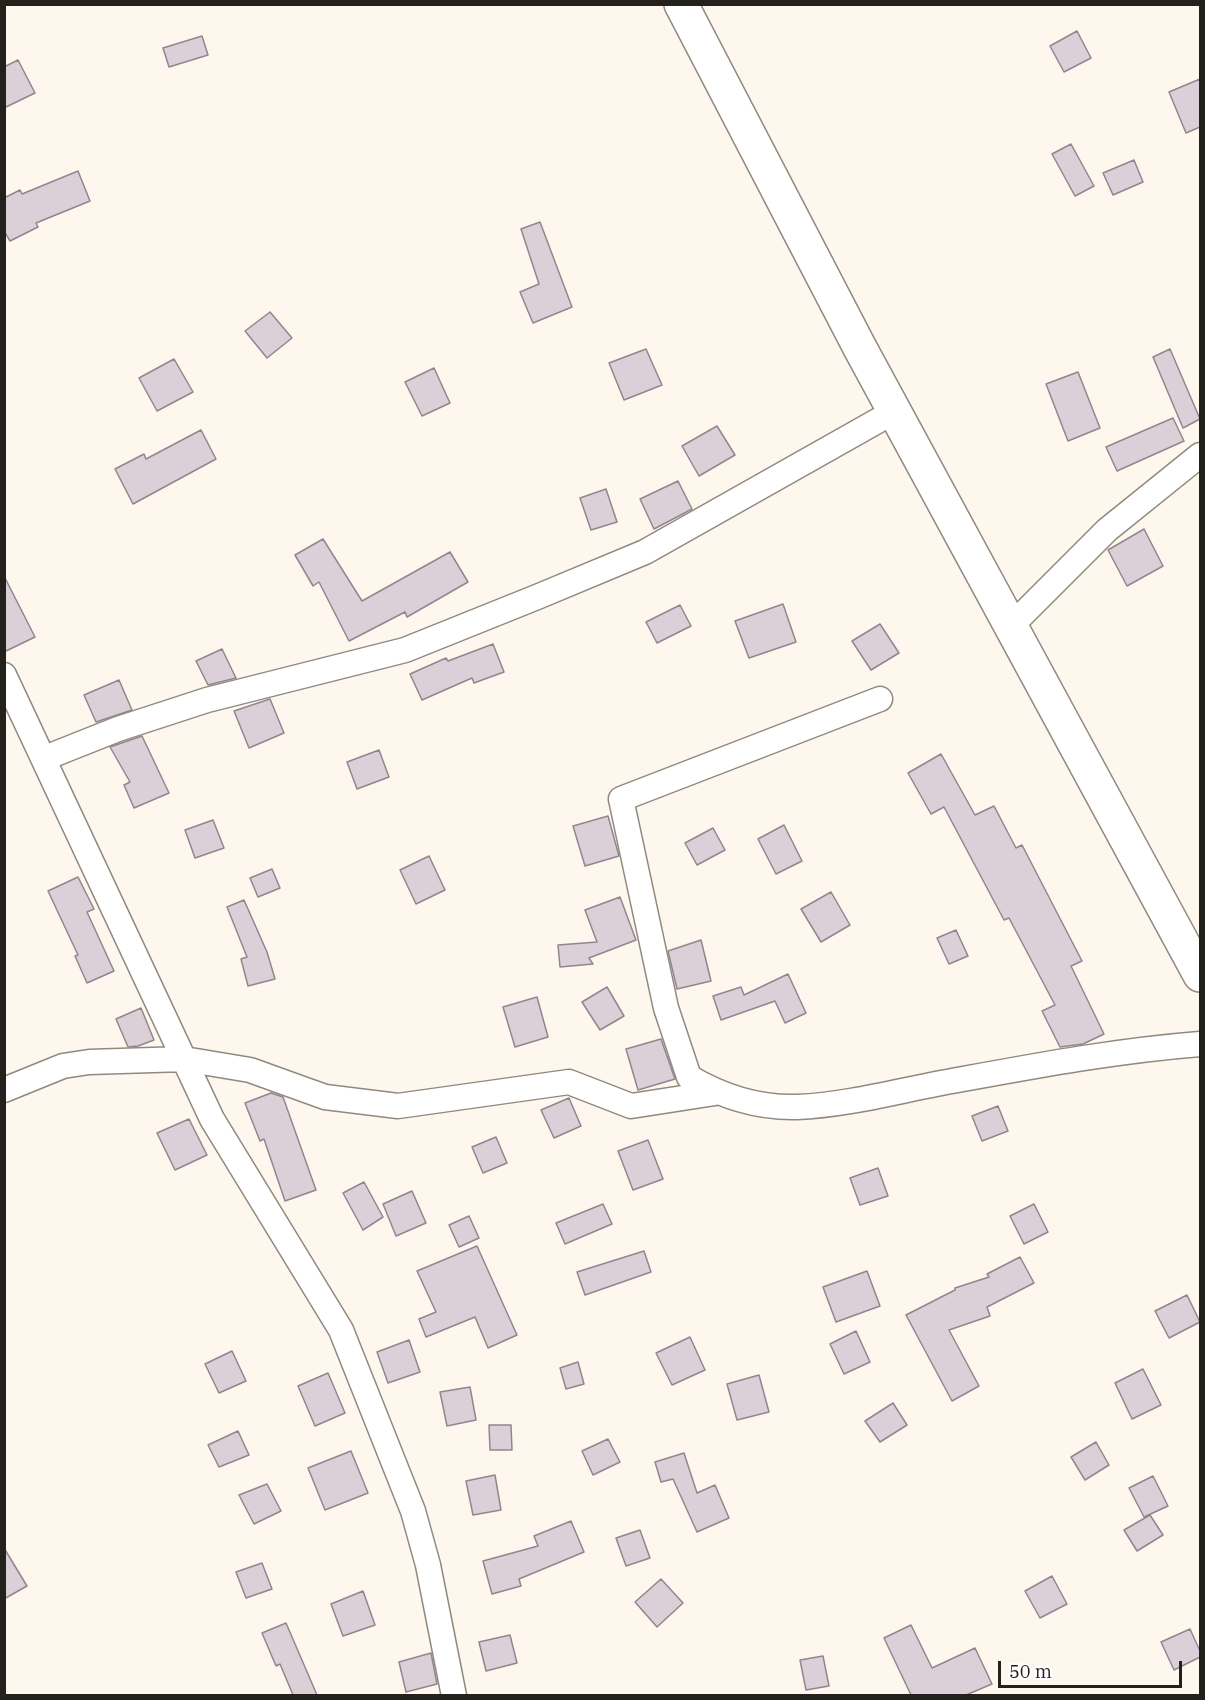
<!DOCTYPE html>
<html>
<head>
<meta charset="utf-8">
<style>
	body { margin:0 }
	#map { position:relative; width:1205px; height:1700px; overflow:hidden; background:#fef7ee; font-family:"IBM Plex Serif",serif }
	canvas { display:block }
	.frame { position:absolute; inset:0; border:6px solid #24211d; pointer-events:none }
	.scale { position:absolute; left:998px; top:1661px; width:184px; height:27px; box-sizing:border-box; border:3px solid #24211d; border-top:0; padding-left:8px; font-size:18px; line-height:21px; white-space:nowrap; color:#24211d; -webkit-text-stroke:4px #fff; paint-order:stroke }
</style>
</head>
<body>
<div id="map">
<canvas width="1205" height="1700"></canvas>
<div class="frame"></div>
<div class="scale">50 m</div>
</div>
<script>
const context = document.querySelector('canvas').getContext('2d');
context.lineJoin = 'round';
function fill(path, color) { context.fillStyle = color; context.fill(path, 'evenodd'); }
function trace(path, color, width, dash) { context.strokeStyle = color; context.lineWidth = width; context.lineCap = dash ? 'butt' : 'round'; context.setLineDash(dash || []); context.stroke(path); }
const building = new Path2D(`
	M 1077,31 L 1091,58 L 1064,72 L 1050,46 Z
	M 202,36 L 208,55 L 169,67 L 163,48 Z
	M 18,60 L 35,93 L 4,108 L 4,67 Z
	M 1200,79 L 1200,127 L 1186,133 L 1169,92 Z
	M 1071,144 L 1094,186 L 1075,196 L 1052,154 Z
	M 1134,160 L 1143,182 L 1113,195 L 1103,173 Z
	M 78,171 L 90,201 L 36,223 L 38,227 L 10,241 L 4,231 L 4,198 L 20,190 L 22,194 Z
	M 540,222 L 572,307 L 533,323 L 520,292 L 539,284 L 521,229 Z
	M 270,312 L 292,338 L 267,358 L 245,331 Z
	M 646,349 L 662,385 L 624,400 L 609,363 Z
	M 1170,349 L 1200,419 L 1183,428 L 1153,357 Z
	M 174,359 L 193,392 L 157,411 L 139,378 Z
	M 434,368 L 450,403 L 422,416 L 405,382 Z
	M 1078,372 L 1100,428 L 1068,441 L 1046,384 Z
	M 1173,418 L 1184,441 L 1117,471 L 1106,447 Z
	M 717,426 L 735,455 L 699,476 L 682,446 Z
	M 201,430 L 216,459 L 133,504 L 115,469 L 144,454 L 146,459 Z
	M 678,481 L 692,509 L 654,529 L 640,499 Z
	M 606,489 L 617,522 L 591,530 L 580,498 Z
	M 1144,529 L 1163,566 L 1127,586 L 1108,550 Z
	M 323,539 L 362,601 L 450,552 L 468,582 L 407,617 L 405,612 L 349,641 L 319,582 L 313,586 L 295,555 Z
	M 4,576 L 35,637 L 4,652 Z
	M 783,604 L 796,642 L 749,658 L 735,621 Z
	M 680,605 L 691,626 L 657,643 L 646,622 Z
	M 880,624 L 899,653 L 871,670 L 852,641 Z
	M 493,644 L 504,672 L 474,683 L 472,678 L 422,700 L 410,674 L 446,658 L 448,661 Z
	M 222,649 L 236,678 L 208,685 L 196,661 Z
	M 119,680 L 132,710 L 96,722 L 84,695 Z
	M 270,699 L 284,733 L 249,748 L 234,711 Z
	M 142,736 L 169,793 L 134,808 L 124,785 L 130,782 L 110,747 Z
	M 379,750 L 389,777 L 357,789 L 347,762 Z
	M 941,754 L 975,815 L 994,806 L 1016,848 L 1022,845 L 1082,961 L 1071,966 L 1104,1034 L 1083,1044 L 1060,1047 L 1042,1011 L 1055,1005 L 1009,918 L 1004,920 L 944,807 L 931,814 L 908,773 Z
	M 608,816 L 619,856 L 585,866 L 573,826 Z
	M 213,820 L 224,848 L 195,858 L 185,830 Z
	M 784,825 L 802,861 L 776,874 L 758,839 Z
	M 713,828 L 725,850 L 697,865 L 685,843 Z
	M 429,856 L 445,890 L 416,904 L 400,870 Z
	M 272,869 L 280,888 L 258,897 L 250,878 Z
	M 78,877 L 94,909 L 87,912 L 114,971 L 87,983 L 75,956 L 78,955 L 48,891 Z
	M 831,892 L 850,925 L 821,942 L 801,909 Z
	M 620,897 L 636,940 L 589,958 L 593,964 L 560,967 L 558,945 L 597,942 L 585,910 Z
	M 244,900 L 267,952 L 275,979 L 248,986 L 241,959 L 247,957 L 227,907 Z
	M 956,930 L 968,956 L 949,964 L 937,938 Z
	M 701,940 L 711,981 L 677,989 L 668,951 Z
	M 788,974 L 806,1013 L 785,1023 L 775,1001 L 721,1020 L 713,996 L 741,987 L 744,995 Z
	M 607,987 L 624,1016 L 600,1030 L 582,1002 Z
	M 537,997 L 548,1037 L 515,1047 L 503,1007 Z
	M 141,1008 L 154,1040 L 138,1046 L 128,1047 L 116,1019 Z
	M 661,1039 L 675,1079 L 638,1090 L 626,1049 Z
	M 271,1093 L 283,1097 L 316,1190 L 285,1201 L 264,1139 L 260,1141 L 245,1103 Z
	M 569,1098 L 581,1126 L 554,1138 L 541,1110 Z
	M 998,1106 L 1008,1131 L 982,1141 L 972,1116 Z
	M 189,1119 L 207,1155 L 175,1170 L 157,1133 Z
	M 496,1137 L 507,1163 L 483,1173 L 472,1147 Z
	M 648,1140 L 663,1179 L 633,1190 L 618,1151 Z
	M 878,1168 L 888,1196 L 860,1205 L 850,1178 Z
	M 364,1182 L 383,1217 L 363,1230 L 343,1193 Z
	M 412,1191 L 426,1223 L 396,1236 L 383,1204 Z
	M 603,1204 L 612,1224 L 565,1244 L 556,1223 Z
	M 1034,1204 L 1048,1232 L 1024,1244 L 1010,1216 Z
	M 469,1216 L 479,1238 L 459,1247 L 449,1225 Z
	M 477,1246 L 517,1335 L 488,1348 L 475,1317 L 426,1337 L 419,1319 L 436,1312 L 417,1271 Z
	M 644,1251 L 651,1272 L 585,1295 L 577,1272 Z
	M 1020,1257 L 1034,1283 L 987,1307 L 990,1316 L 949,1330 L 979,1386 L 952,1401 L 906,1315 L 955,1290 L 955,1288 L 989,1277 L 987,1274 Z
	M 867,1271 L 880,1306 L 836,1322 L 823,1287 Z
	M 1187,1295 L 1200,1322 L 1169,1338 L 1155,1311 Z
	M 856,1331 L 870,1362 L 844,1374 L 830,1344 Z
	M 690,1337 L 705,1370 L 672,1385 L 656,1353 Z
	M 409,1340 L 420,1372 L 388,1383 L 377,1352 Z
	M 232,1351 L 246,1381 L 219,1393 L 205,1364 Z
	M 578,1362 L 584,1384 L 566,1389 L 560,1368 Z
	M 1143,1369 L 1161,1405 L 1132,1419 L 1115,1383 Z
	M 328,1373 L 345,1413 L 315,1426 L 298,1386 Z
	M 759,1375 L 769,1412 L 737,1420 L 727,1384 Z
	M 470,1387 L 476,1420 L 447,1426 L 440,1392 Z
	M 893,1403 L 907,1425 L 880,1442 L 865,1421 Z
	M 489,1425 L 511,1425 L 512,1450 L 490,1450 Z
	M 238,1431 L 249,1455 L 219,1467 L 208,1445 Z
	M 608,1439 L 620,1462 L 593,1475 L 582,1451 Z
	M 1096,1442 L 1109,1465 L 1085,1480 L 1071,1457 Z
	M 351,1451 L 368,1493 L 325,1510 L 308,1468 Z
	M 684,1453 L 697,1493 L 715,1485 L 729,1518 L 697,1532 L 673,1479 L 661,1482 L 655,1462 Z
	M 495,1475 L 501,1510 L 473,1515 L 466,1481 Z
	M 1153,1476 L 1168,1506 L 1144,1517 L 1129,1488 Z
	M 267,1484 L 281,1511 L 254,1524 L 239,1495 Z
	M 1150,1515 L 1163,1535 L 1137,1551 L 1124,1530 Z
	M 571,1521 L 584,1552 L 519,1579 L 521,1586 L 492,1594 L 483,1561 L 538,1546 L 534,1536 Z
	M 640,1530 L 650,1558 L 626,1566 L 616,1538 Z
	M 4,1548 L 27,1586 L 4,1599 Z
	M 262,1563 L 272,1589 L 246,1598 L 236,1572 Z
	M 1052,1576 L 1067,1604 L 1040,1618 L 1025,1591 Z
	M 661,1579 L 683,1603 L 657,1627 L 635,1602 Z
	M 363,1591 L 375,1625 L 343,1636 L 331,1604 Z
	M 286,1623 L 317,1695 L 293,1695 L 280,1664 L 276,1666 L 262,1633 Z
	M 911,1625 L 932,1668 L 975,1648 L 992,1684 L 966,1695 L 911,1695 L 884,1638 Z
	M 1190,1629 L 1200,1651 L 1200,1657 L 1174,1670 L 1161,1642 Z
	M 510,1635 L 517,1663 L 486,1671 L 479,1642 Z
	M 431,1653 L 437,1684 L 406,1692 L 399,1662 Z
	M 823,1656 L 829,1686 L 806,1690 L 800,1660 Z`);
const street = new Path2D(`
	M 1011,626 L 1107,530 L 1200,455
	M 4,675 L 212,1119 L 341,1330 L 413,1511 L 428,1565 L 454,1696
	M 880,699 L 621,799 L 666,1008 L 689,1077 C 721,1096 759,1108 797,1107 C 844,1105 890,1093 936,1084 C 1024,1068 1111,1051 1200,1044
	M 45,758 L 118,729 L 207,700 L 405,650 L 537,597 L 645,552 L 895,411
	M 4,1090 L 63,1066 L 89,1062 L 184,1059 L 250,1070 L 325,1097 L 398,1106 L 569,1082 L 631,1106 L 715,1093`);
const secondary = new Path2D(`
	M 681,4 L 860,348 L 1200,975`);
fill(building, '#dcd0d8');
trace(building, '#91868e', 1.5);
trace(street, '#91897f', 27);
trace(secondary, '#91897f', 36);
trace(street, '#fff', 24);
trace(secondary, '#fff', 33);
</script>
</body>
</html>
